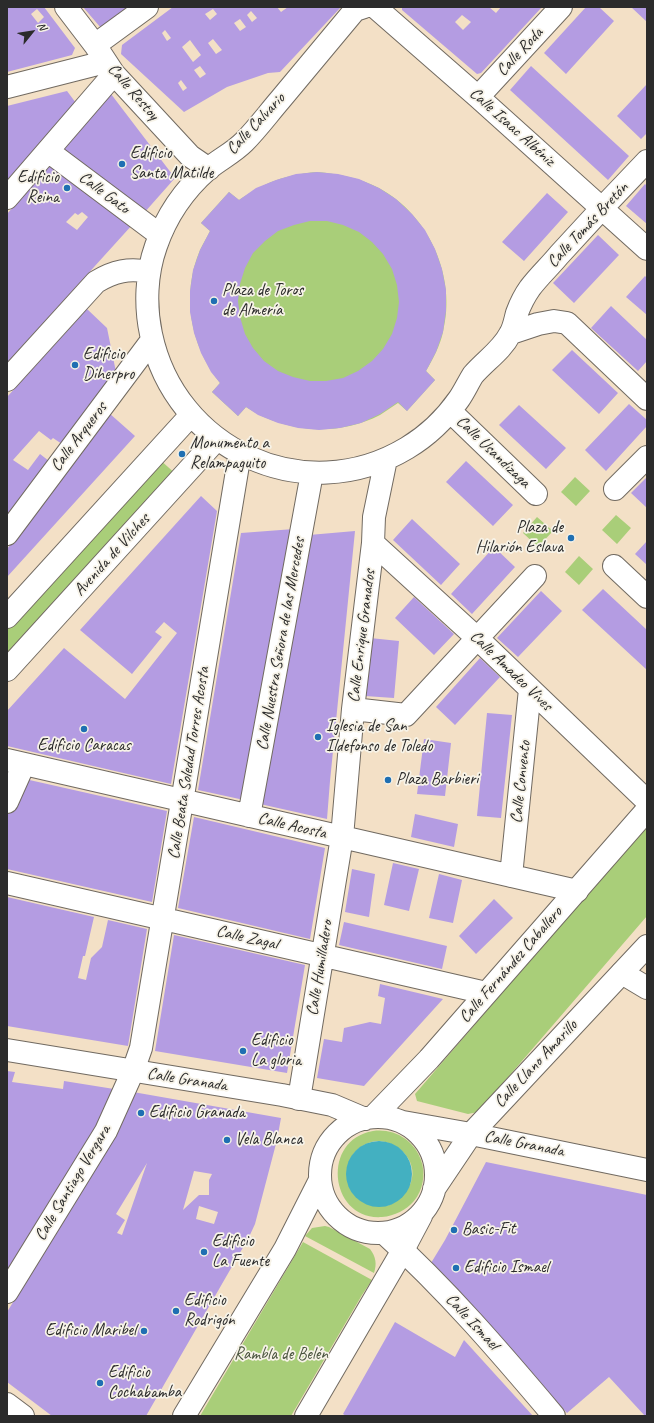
<!DOCTYPE html>
<html>
<head>
<meta charset="utf-8">
<style>
	body { margin:0 }
	#map { position:relative; width:654px; height:1423px; overflow:hidden; background:#f3e0c6; font-family:Caveat,sans-serif }
	canvas { display:block }
	.frame { position:absolute; inset:0; border:8px solid #2b2b2b; pointer-events:none }
	.north { position:absolute; left:12px; top:12px; width:40px; height:40px; -webkit-text-stroke:3px #f7f3e8; paint-order:stroke; rotate:60deg; font-size:11px; font-weight:700; line-height:16px; text-align:center; color:#2b2b2b }
	.north::after { content:''; display:block; margin:auto; width:14px; height:18px; background:#2b2b2b; clip-path:polygon(50% 0,100% 100%,50% 72%,0 100%) }
</style>
</head>
<body>
<div id="map">
<canvas width="654" height="1423"></canvas>
<div class="frame"></div>
<div class="north">N</div>
</div>
<script>
const context = document.querySelector('canvas').getContext('2d');
context.lineJoin = 'round';
function fill(path, color) { context.fillStyle = color; context.fill(path, 'evenodd'); }
function trace(path, color, width, dash) { context.strokeStyle = color; context.lineWidth = width; context.lineCap = dash ? 'butt' : 'round'; context.setLineDash(dash || []); context.stroke(path); }
function write(font, color, halo, rows, align = 'center') {
  context.font = font + ' Caveat,sans-serif'; context.lineWidth = 3.5; context.setLineDash([]); context.textBaseline = 'middle'; context.strokeStyle = halo; context.fillStyle = color; for (const [text, x, y, turn = 0] of rows) {
    context.save(); context.translate(x, y); context.rotate((+turn || 0) * Math.PI / 180); context.textAlign = isNaN(turn) ? turn : align; if (halo) context.strokeText(text, 0, 0); context.fillText(text, 0, 0); context.restore();
  }
}
const green = new Path2D(`
	M 317,172 C 339,174 359,178 379,188 C 429,215 457,277 443,332 C 440,346 433,359 426,371 L 435,380 L 407,411 L 398,403 C 392,407 386,411 380,415 C 337,437 286,433 246,407 L 238,416 L 212,392 L 220,383 C 190,345 181,295 200,250 C 203,244 207,237 210,231 L 201,223 L 229,192 L 239,200 C 266,182 284,175 317,172 Z
	M 159,459 L 177,475 L 7,662 L 7,626 Z
	M 575,477 L 590,491 L 576,506 L 561,492 Z
	M 616,515 L 631,528 L 617,544 L 602,530 Z
	M 537,517 L 553,531 L 538,547 L 523,533 Z
	M 579,556 L 593,569 L 579,585 L 565,572 Z
	M 647,825 L 647,916 L 478,1112 L 468,1114 L 417,1101 L 415,1094 Z
	M 373,1131 C 394,1128 414,1140 421,1160 C 426,1174 423,1190 414,1201 C 406,1210 395,1216 382,1217 C 330,1221 320,1140 373,1131 ZM 377,1141 C 400,1141 421,1164 409,1187 C 407,1190 404,1193 401,1196 C 396,1201 391,1206 383,1206 C 338,1208 335,1146 377,1141 Z
	M 325,1226 L 329,1227 L 370,1249 C 376,1257 377,1264 374,1273 L 305,1236 L 312,1228 Z
	M 303,1242 L 372,1280 L 362,1295 L 291,1416 L 200,1416 Z`);
const water = new Path2D(`
	M346 1174a33 33 0 1 1 66 0a33 33 0 1 1-66 0Z`);
const building = new Path2D(`
	M 7,7 L 44,7 L 75,48 L 72,55 L 7,72 ZM 37,9 L 44,17 L 38,23 L 31,14 Z
	M 83,7 L 133,7 L 101,28 Z
	M 173,7 L 277,7 L 281,12 L 288,7 L 341,7 L 280,72 L 268,73 L 227,87 L 184,112 L 121,54 L 122,45 ZM 213,9 L 217,14 L 210,20 L 205,14 ZM 251,11 L 257,18 L 252,22 L 247,15 ZM 240,19 L 246,27 L 240,31 L 234,23 ZM 165,30 L 171,38 L 167,41 L 162,33 ZM 213,39 L 222,50 L 216,54 L 208,43 ZM 190,40 L 201,55 L 193,62 L 182,47 ZM 200,66 L 206,74 L 200,78 L 194,70 ZM 181,80 L 187,88 L 183,91 L 178,83 Z
	M 402,7 L 489,7 L 496,13 L 501,7 L 542,7 L 481,73 L 477,74 L 402,10 ZM 462,15 L 471,22 L 463,30 L 455,22 Z
	M 586,7 L 599,7 L 614,21 L 566,74 L 544,53 Z
	M 631,7 L 647,7 L 647,22 Z
	M 531,66 L 629,156 L 608,180 L 510,90 Z
	M 647,84 L 647,133 L 641,139 L 617,116 Z
	M 67,91 L 76,103 L 7,183 L 7,106 Z
	M 111,94 L 175,178 L 144,213 L 62,151 Z
	M 52,163 L 133,224 L 7,363 L 7,214 ZM 82,212 L 88,217 L 77,230 L 66,222 L 75,213 L 78,215 Z
	M 317,172 L 338,174 L 359,179 L 379,188 L 396,199 L 412,214 L 425,230 L 435,249 L 442,269 L 446,290 L 446,311 L 443,332 L 436,352 L 426,371 L 435,380 L 407,411 L 398,402 L 380,414 L 361,423 L 340,428 L 319,430 L 298,428 L 278,423 L 258,415 L 246,407 L 238,416 L 212,392 L 220,383 L 211,372 L 201,353 L 194,333 L 190,312 L 190,291 L 193,270 L 200,250 L 210,231 L 201,223 L 229,192 L 239,200 L 256,188 L 276,180 L 296,174 ZM 310,221 L 327,221 L 343,225 L 359,232 L 372,242 L 383,254 L 392,269 L 397,285 L 399,302 L 397,318 L 392,334 L 383,349 L 372,361 L 358,371 L 343,378 L 326,381 L 310,381 L 293,377 L 278,371 L 264,361 L 253,348 L 245,334 L 240,317 L 238,301 L 240,284 L 245,268 L 253,253 L 265,241 L 278,231 L 294,225 Z
	M 645,184 L 647,186 L 647,224 L 626,206 Z
	M 547,193 L 568,212 L 524,261 L 502,242 Z
	M 598,235 L 619,255 L 574,303 L 553,283 Z
	M 645,276 L 647,278 L 647,315 L 626,297 Z
	M 611,306 L 647,340 L 647,361 L 638,371 L 591,328 Z
	M 87,309 L 107,328 L 116,372 L 62,444 L 53,438 L 51,440 L 39,431 L 13,460 L 28,470 L 40,454 L 49,461 L 7,518 L 7,397 Z
	M 572,350 L 618,393 L 599,414 L 552,370 Z
	M 629,404 L 647,420 L 647,426 L 606,471 L 585,450 Z
	M 519,405 L 566,448 L 546,469 L 499,425 Z
	M 109,413 L 135,436 L 7,577 L 7,549 Z
	M 466,461 L 513,505 L 493,526 L 446,482 Z
	M 647,477 L 647,508 L 631,493 Z
	M 201,496 L 217,511 L 171,784 L 7,746 L 7,711 L 64,648 L 125,699 L 177,633 L 164,622 L 155,632 L 162,637 L 132,674 L 80,630 Z
	M 412,519 L 460,564 L 441,585 L 393,540 Z
	M 294,529 L 244,800 L 198,790 L 241,533 Z
	M 355,531 L 330,781 L 327,819 L 260,804 L 309,535 Z
	M 647,541 L 647,565 L 635,554 Z
	M 494,547 L 515,567 L 472,614 L 451,594 Z
	M 603,589 L 647,630 L 647,670 L 582,610 Z
	M 541,591 L 562,611 L 518,657 L 497,638 Z
	M 414,597 L 454,634 L 434,655 L 395,618 Z
	M 370,638 L 399,641 L 394,698 L 365,696 Z
	M 480,658 L 500,677 L 455,725 L 436,707 Z
	M 487,713 L 512,715 L 501,818 L 477,816 Z
	M 424,739 L 451,743 L 445,796 L 417,794 Z
	M 25,779 L 167,811 L 152,902 L 7,869 L 7,816 Z
	M 415,814 L 458,824 L 454,847 L 411,837 Z
	M 194,817 L 325,848 L 310,939 L 178,908 Z
	M 393,863 L 419,869 L 409,911 L 384,905 Z
	M 352,869 L 375,874 L 369,917 L 345,912 Z
	M 439,874 L 462,880 L 453,923 L 429,918 Z
	M 7,897 L 94,917 L 85,956 L 83,956 L 78,978 L 86,980 L 91,958 L 102,947 L 108,920 L 147,929 L 128,1046 L 7,1026 Z
	M 494,899 L 513,918 L 476,954 L 459,936 Z
	M 344,922 L 447,946 L 442,969 L 339,945 Z
	M 174,935 L 305,965 L 287,1073 L 155,1051 Z
	M 380,984 L 443,999 L 364,1086 L 317,1078 L 324,1039 L 342,1042 L 344,1028 L 370,1022 L 381,1024 L 385,998 L 378,996 Z
	M 7,1071 L 15,1072 L 12,1082 L 63,1089 L 64,1081 L 114,1089 L 94,1132 L 7,1273 Z
	M 133,1092 L 281,1118 L 277,1140 L 255,1224 L 249,1237 L 146,1416 L 52,1416 L 7,1382 L 7,1312 L 73,1205 ZM 147,1163 L 122,1235 L 117,1233 L 125,1220 L 116,1214 ZM 194,1171 L 212,1174 L 209,1180 L 209,1195 L 199,1195 L 183,1210 ZM 199,1206 L 218,1212 L 214,1224 L 196,1219 Z
	M 486,1162 L 647,1195 L 647,1414 L 645,1416 L 609,1377 L 567,1413 L 431,1263 L 445,1240 Z
	M 395,1322 L 455,1357 L 464,1340 L 533,1416 L 346,1416 L 343,1414 Z`);
const minor = new Path2D(`
	M 66,7 L 95,45 L 114,74 L 190,156 L 209,169
	M 364,7 L 355,10 C 330,40 305,70 280,100 C 268,114 257,129 244,142 C 233,153 220,159 208,169 C 184,190 166,217 156,246 C 146,274 145,306 151,334 C 175,449 304,510 407,448 C 427,436 445,419 459,399 C 464,392 468,383 473,375 C 485,361 502,350 510,334 C 514,328 515,320 517,313 C 520,305 525,295 530,288 C 539,276 550,266 559,255 C 588,223 617,192 647,161
	M 375,7 L 478,97 L 647,249
	M 95,45 L 147,7
	M 7,87 L 105,62
	M 478,97 L 561,7
	M 48,151 L 160,235
	M 7,198 L 114,74
	M 511,333 L 538,324 L 554,321 L 567,323 L 647,399
	M 7,380 L 96,282 C 114,271 129,268 149,272
	M 450,411 L 536,494
	M 615,489 L 647,457
	M 7,534 L 152,340
	M 373,543 L 477,638 L 647,801
	M 614,566 L 647,597
	M 7,617 L 191,415
	M 7,670 L 217,439
	M 353,709 L 406,715 L 535,576
	M 7,760 L 577,891
	M 7,802 L 24,764
	M 249,816 L 312,473
	M 511,876 L 530,689
	M 7,883 L 486,993
	M 622,973 L 647,988
	M 299,1099 L 342,837 L 353,709 L 373,543 L 374,517 L 386,459
	M 384,1233 C 446,1289 500,1352 554,1416
	M 7,1292 L 106,1131 L 133,1071 L 141,1048 L 240,453
	M 7,1404 L 23,1416`);
const major = new Path2D(`
	M 7,1050 L 282,1095 L 332,1105 L 365,1119
	M 373,1117 L 429,1059 L 647,810
	M320 1175a58 58 0 1 1 116 0a58 58 0 1 1-116 0Z
	M 403,1122 L 471,1134 L 647,1170
	M 434,1189 L 471,1134 L 647,946
	M 184,1416 L 285,1249 L 320,1180
	M 306,1416 L 403,1250 L 421,1216`);
const markers = [
	[122,164,4,"#1f6fb2"],
	[67,188,4,"#1f6fb2"],
	[214,301,4,"#1f6fb2"],
	[75,365,4,"#1f6fb2"],
	[182,454,4,"#1f6fb2"],
	[571,538,4,"#1f6fb2"],
	[84,729,4,"#1f6fb2"],
	[318,737,4,"#1f6fb2"],
	[388,780,4,"#1f6fb2"],
	[243,1051,4,"#1f6fb2"],
	[141,1113,4,"#1f6fb2"],
	[227,1140,4,"#1f6fb2"],
	[454,1230,4,"#1f6fb2"],
	[204,1252,4,"#1f6fb2"],
	[456,1268,4,"#1f6fb2"],
	[176,1311,4,"#1f6fb2"],
	[144,1331,4,"#1f6fb2"],
	[100,1383,4,"#1f6fb2"]
];
const streetNames = [
	["Calle Roda",520,52,-47],
	["Calle Restoy",133,92,49],
	["Calle Calvario",256,124,-47],
	["Calle Isaac Albéniz",512,127,42],
	["Calle Gato",104,193,37],
	["Calle Tomás Bretón",588,225,-47],
	["Calle Arqueros",79,437,-53],
	["Calle Usandizaga",493,452,44],
	["Avenida de Vilches",112,555,-48],
	["Calle Enrique Granados",362,636,-83],
	["Calle Nuestra Señora de las Mercedes",281,644,-80],
	["Calle Amadeo Vives",511,671,44],
	["Calle Beata Soledad Torres Acosta",189,763,-81],
	["Calle Convento",521,782,-84],
	["Calle Acosta",292,826,13],
	["Calle Zagal",247,938,13],
	["Calle Fernández Caballero",511,965,-49],
	["Calle Humilladero",320,968,-81],
	["Calle Llano Amarillo",536,1064,-47],
	["Calle Granada",187,1080,9],
	["Calle Granada",524,1144,11],
	["Calle Santiago Vergara",73,1183,-59],
	["Calle Ismael",472,1322,47]
];
const poiNames = [
	["Edificio",130,154],
	["Santa Matilde",130,174],
	["Edificio",59,178,"right"],
	["Reina",59,198,"right"],
	["Plaza de Toros",222,291],
	["de Almería",222,311],
	["Edificio",83,355],
	["Diherpro",83,375],
	["Monumento a",190,444],
	["Relampaguito",190,464],
	["Plaza de",563,528,"right"],
	["Hilarión Eslava",563,548,"right"],
	["Iglesia de San",326,727],
	["Ildefonso de Toledo",326,747],
	["Edificio Caracas",84,746,"center"],
	["Plaza Barbieri",396,780],
	["Edificio",251,1041],
	["La gloria",251,1061],
	["Edificio Granada",149,1113],
	["Vela Blanca",235,1140],
	["Basic-Fit",462,1230],
	["Edificio",212,1242],
	["La Fuente",212,1262],
	["Edificio Ismael",464,1268],
	["Edificio",184,1301],
	["Rodrigón",184,1321],
	["Edificio Maribel",136,1331,"right"],
	["Edificio",108,1373],
	["Cochabamba",108,1393]
];
const parkNames = [
	["Rambla de Belén",281,1355]
];
fill(green, '#a9ce79');
fill(water, '#43b0c1');
fill(building, '#b49ce2');
trace(minor, '#716a61', 24);
trace(major, '#716a61', 24);
trace(minor, '#fff', 22);
trace(major, '#fff', 22);
for (const [x, y, r, color] of markers) { const dot = new Path2D(); dot.arc(x, y, r, 0, 2 * Math.PI); context.fillStyle = color; context.fill(dot); trace(dot, '#f7f3e8', 1.5); }
write('17px', '#2b2b2b', '#f7f3e8', streetNames);
write('17px', '#2b2b2b', '#f7f3e8', poiNames, 'left');
write('17px', '#4a543e', '#f7f3e8', parkNames);
</script>
</body>
</html>
